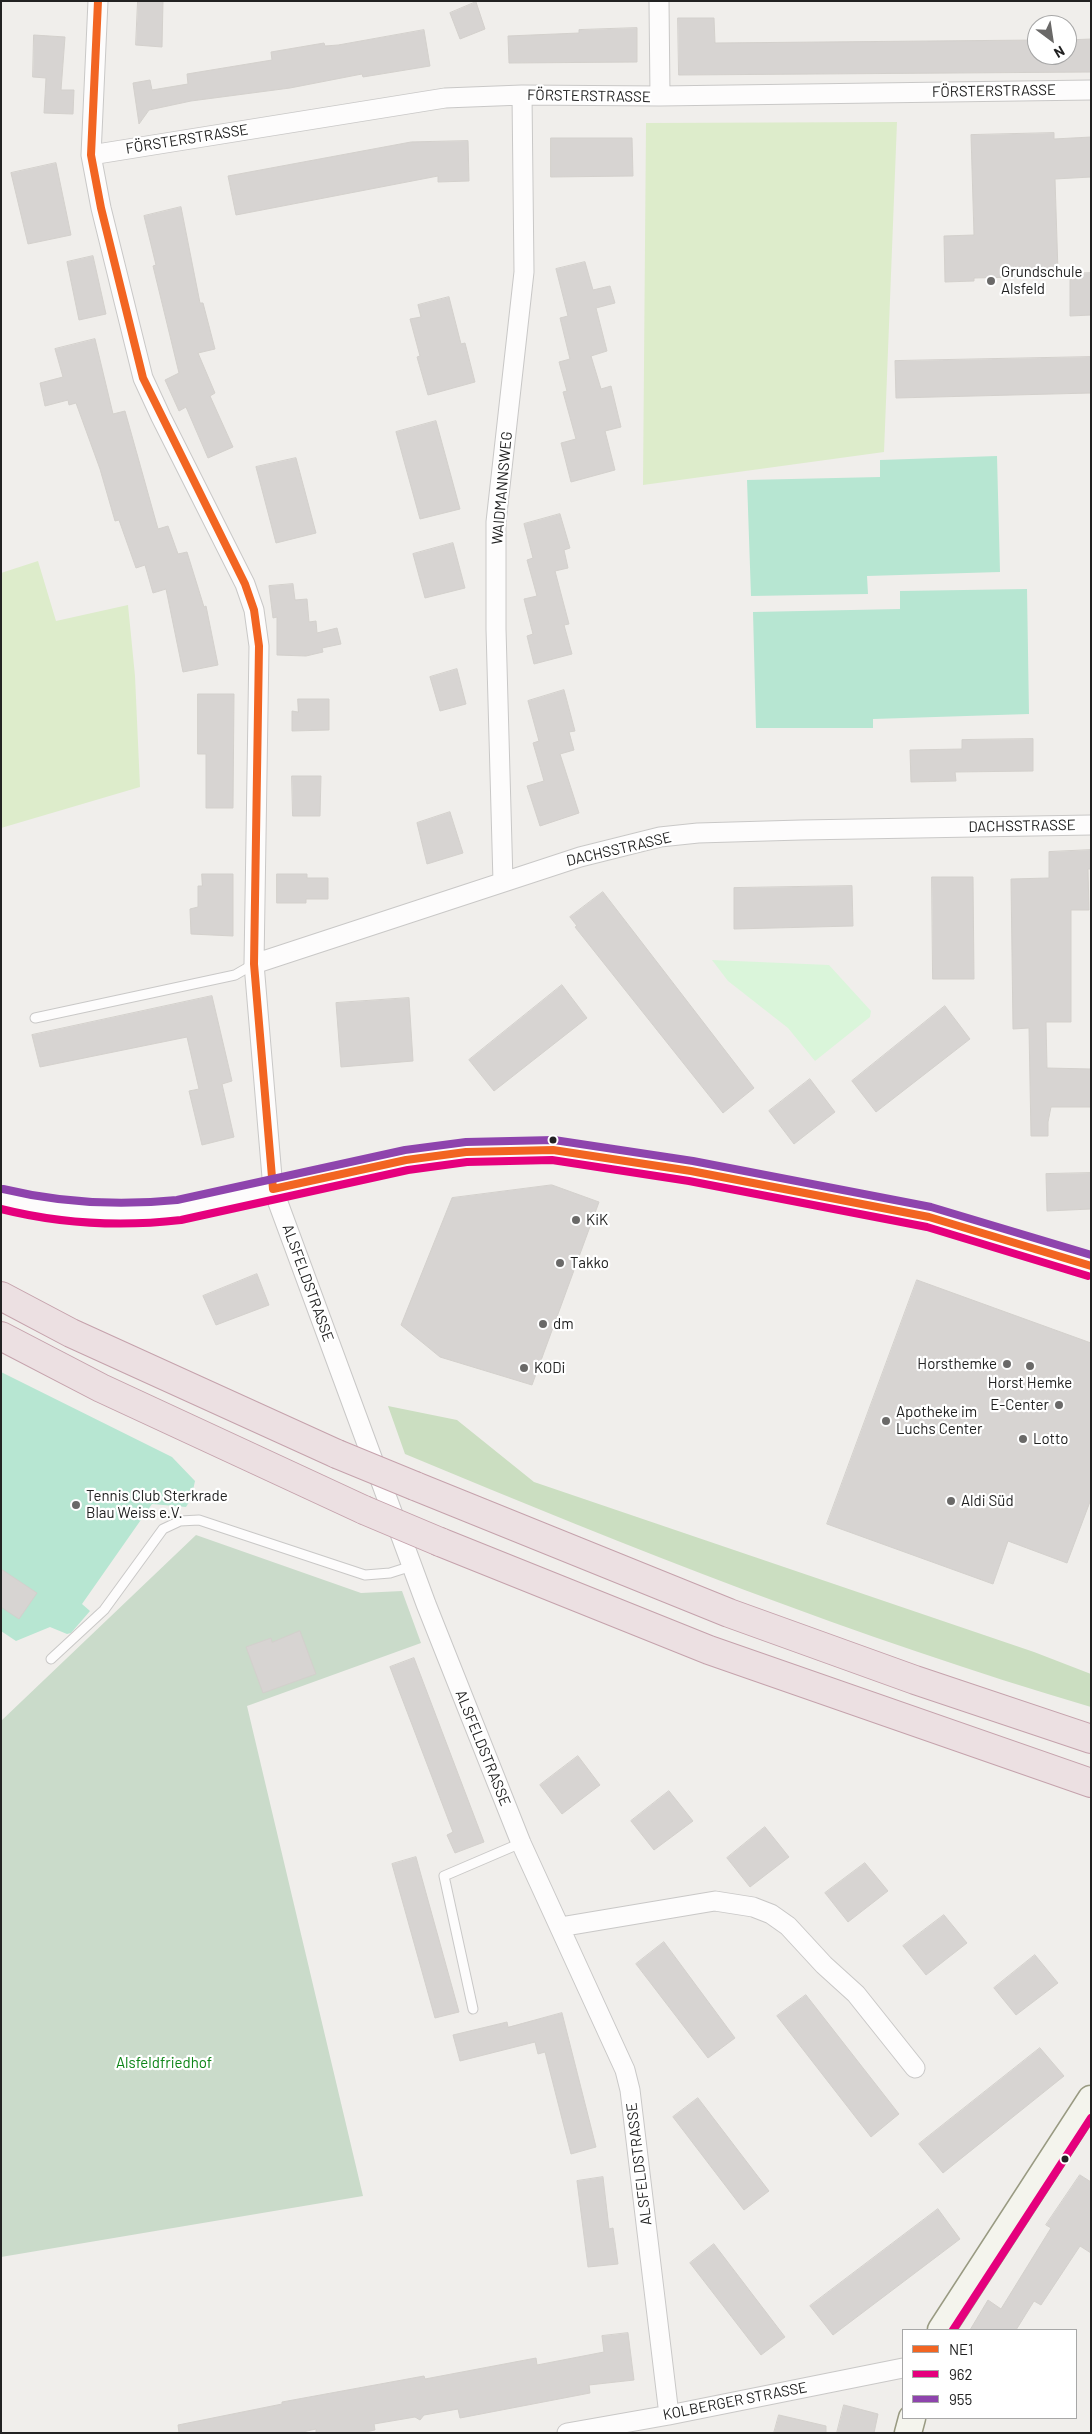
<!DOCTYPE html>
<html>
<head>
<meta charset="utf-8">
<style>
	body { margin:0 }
	#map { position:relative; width:1092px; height:2434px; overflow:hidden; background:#f0eeeb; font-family:Barlow,sans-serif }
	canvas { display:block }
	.frame { position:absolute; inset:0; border:2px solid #222; pointer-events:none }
	.legend { position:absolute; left:902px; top:2329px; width:175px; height:90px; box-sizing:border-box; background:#fff; border:1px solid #a7a7a7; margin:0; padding:6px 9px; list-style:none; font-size:15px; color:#222 }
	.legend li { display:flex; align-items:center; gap:10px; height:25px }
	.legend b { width:25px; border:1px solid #a7a7a7 }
	.north { position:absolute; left:1027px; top:15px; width:50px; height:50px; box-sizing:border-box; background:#fff; border:1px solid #a7a7a7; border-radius:50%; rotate:149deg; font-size:14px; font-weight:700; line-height:20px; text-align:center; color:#222 }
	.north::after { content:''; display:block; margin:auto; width:18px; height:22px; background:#6a6968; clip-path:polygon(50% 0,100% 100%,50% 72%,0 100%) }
</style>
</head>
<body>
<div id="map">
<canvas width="1092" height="2434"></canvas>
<div class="frame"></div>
<ul class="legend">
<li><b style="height:6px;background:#f26522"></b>NE1</li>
<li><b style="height:6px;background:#e5007d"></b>962</li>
<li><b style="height:6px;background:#8e44ad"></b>955</li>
</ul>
<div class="north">N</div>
</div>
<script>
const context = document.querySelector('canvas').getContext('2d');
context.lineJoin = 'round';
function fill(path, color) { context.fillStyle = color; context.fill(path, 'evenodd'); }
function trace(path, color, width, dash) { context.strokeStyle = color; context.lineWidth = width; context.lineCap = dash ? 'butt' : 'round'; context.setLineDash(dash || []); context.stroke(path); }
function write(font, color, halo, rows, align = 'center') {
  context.font = font + ' Barlow,sans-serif'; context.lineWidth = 4.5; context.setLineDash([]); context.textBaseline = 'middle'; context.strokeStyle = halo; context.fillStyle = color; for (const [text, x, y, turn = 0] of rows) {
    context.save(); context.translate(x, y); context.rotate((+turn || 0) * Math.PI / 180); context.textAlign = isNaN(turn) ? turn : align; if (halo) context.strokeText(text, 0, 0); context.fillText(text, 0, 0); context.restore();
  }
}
const grass = new Path2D(`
	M 897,122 L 884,452 L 643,485 L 646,123 Z
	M 38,561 L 56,621 L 128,605 L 135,676 L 140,787 L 1,828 L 1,573 Z`);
const forest = new Path2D(`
	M 388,1406 L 457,1420 L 534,1482 L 1034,1652 L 1091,1674 L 1091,1707 C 857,1638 630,1548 405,1454 Z`);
const cemetery = new Path2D(`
	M 196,1535 L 361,1593 L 402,1591 L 421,1643 L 247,1706 L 363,2196 L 1,2257 L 1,1721 Z`);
const park = new Path2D(`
	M 712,960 L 829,965 L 871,1011 L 870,1017 L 815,1061 L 788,1028 L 728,981 Z`);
const pitch = new Path2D(`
	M 997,456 L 1000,572 L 867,576 L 868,594 L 751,596 L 747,480 L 880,477 L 880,460 Z
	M 1027,589 L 1029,714 L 873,719 L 873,728 L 756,728 L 753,612 L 900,609 L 900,591 Z
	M 1,1372 L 172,1457 L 195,1481 L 191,1499 L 186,1507 L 152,1504 L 82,1604 L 90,1611 L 71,1633 L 67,1634 L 50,1627 L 16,1641 L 1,1631 Z`);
const building = new Path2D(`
	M 138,1 L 163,1 L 162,47 L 136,45 Z
	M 476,2 L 485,29 L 460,39 L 450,13 Z
	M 678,18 L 714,18 L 715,43 L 1037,40 L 1037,55 L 1067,55 L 1067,40 L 1091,39 L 1091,72 L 679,75 Z
	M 637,28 L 637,62 L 509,63 L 508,36 L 579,33 L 579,30 Z
	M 424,30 L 430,66 L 363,77 L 362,74 L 290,88 L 191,101 L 149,110 L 139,124 L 133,83 L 150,80 L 152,90 L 188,84 L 187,74 L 272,60 L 271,52 L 324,43 L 325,46 L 338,45 Z
	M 34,35 L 65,37 L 61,90 L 74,90 L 73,114 L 44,113 L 46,78 L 33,77 Z
	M 1054,133 L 1054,139 L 1091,137 L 1091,177 L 1055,179 L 1058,272 L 1018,273 L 1018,277 L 974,278 L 974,281 L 945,282 L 944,236 L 974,235 L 971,135 Z
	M 551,138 L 632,138 L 633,176 L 551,177 Z
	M 468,141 L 469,181 L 438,182 L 438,176 L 236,215 L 228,176 L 411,142 Z
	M 56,163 L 71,235 L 28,244 L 11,173 Z
	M 181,207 L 200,303 L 203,303 L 215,349 L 198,353 L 215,393 L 210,396 L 233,447 L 208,458 L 186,407 L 179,411 L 165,380 L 179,373 L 153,266 L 156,265 L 144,216 Z
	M 93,256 L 106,314 L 79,320 L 67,262 Z
	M 585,262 L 593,290 L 610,286 L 615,303 L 596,308 L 607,351 L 591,356 L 601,389 L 611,386 L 621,427 L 605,431 L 615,470 L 571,482 L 561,443 L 576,439 L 563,392 L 567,391 L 559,362 L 570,359 L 560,318 L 568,316 L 556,269 Z
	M 1091,273 L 1091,315 L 1070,316 L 1070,274 Z
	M 449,297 L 461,344 L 465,343 L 475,382 L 428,395 L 417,357 L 420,356 L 410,319 L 421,317 L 418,305 Z
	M 95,339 L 113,414 L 125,411 L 158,529 L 168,526 L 178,554 L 187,552 L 204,607 L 206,606 L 218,665 L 183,672 L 166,589 L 153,593 L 145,565 L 136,568 L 119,520 L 115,521 L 100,469 L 76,403 L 69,405 L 68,400 L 45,406 L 40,383 L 63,377 L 55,349 Z
	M 1091,357 L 1091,393 L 896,398 L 895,361 Z
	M 436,421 L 460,509 L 420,519 L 396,432 Z
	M 296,458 L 316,533 L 276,543 L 256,467 Z
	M 560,514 L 570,548 L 564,550 L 568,568 L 555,571 L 569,624 L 564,625 L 572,654 L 534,664 L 527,636 L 533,634 L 524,599 L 537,596 L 527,560 L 533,558 L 524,524 Z
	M 453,543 L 465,588 L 425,598 L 413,554 Z
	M 293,584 L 295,600 L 307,599 L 309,622 L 316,621 L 317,633 L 337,628 L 341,644 L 322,648 L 323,652 L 306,656 L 277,655 L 277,617 L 273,618 L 269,586 Z
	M 457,669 L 466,704 L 440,711 L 430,677 Z
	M 564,690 L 575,731 L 569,732 L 574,750 L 560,754 L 579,813 L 540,826 L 527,786 L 544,781 L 533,743 L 539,741 L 528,701 Z
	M 198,694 L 234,694 L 233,808 L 206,808 L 206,754 L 198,754 Z
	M 298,699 L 329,699 L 329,730 L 292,731 L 292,711 L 298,712 Z
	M 1033,739 L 1033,771 L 955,772 L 956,781 L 911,782 L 910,750 L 962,749 L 962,740 Z
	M 292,776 L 321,776 L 320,816 L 293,816 Z
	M 450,812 L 463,853 L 427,864 L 417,823 Z
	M 1091,850 L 1091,869 L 1088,869 L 1089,910 L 1071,910 L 1071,1022 L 1046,1022 L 1047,1068 L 1091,1069 L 1091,1107 L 1051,1107 L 1048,1122 L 1048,1136 L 1031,1136 L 1029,1028 L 1013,1029 L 1011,879 L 1049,878 L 1049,852 Z
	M 202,874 L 233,874 L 233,936 L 191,934 L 190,909 L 198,907 L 198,886 L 202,886 Z
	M 277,874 L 307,874 L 307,878 L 328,878 L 328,899 L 306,899 L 306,903 L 277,903 Z
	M 932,877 L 973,877 L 974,979 L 933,979 Z
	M 852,886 L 853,926 L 734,929 L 734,888 Z
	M 603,892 L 754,1088 L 723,1113 L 575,927 L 577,926 L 570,917 Z
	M 562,985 L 587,1018 L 494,1091 L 469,1060 Z
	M 212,996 L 232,1081 L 222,1084 L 234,1137 L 202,1145 L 189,1091 L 199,1089 L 187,1037 L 40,1067 L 32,1035 Z
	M 409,998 L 413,1061 L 341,1067 L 336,1003 Z
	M 945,1006 L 970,1039 L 876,1112 L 852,1081 Z
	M 810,1079 L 835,1112 L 794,1144 L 769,1111 Z
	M 1091,1173 L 1091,1209 L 1047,1211 L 1046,1174 Z
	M 552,1185 L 599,1202 L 532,1385 L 440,1357 L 401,1325 L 452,1198 Z
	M 257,1274 L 269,1305 L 216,1325 L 203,1296 Z
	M 917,1280 L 1091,1343 L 1091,1499 L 1067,1563 L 1008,1541 L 993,1584 L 827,1524 Z
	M 1,1569 L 37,1593 L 19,1619 L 1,1607 Z
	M 300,1631 L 316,1674 L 263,1693 L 246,1647 L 271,1638 L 272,1642 Z
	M 414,1658 L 484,1842 L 455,1853 L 447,1835 L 453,1832 L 390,1667 Z
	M 578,1756 L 600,1785 L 562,1814 L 540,1785 Z
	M 669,1791 L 693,1821 L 654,1850 L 631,1821 Z
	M 765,1827 L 789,1857 L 750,1887 L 727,1858 Z
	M 416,1857 L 459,2012 L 435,2018 L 392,1864 Z
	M 865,1863 L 888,1891 L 848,1922 L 825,1893 Z
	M 944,1915 L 967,1943 L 926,1975 L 903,1946 Z
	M 664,1942 L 735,2038 L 708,2058 L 636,1964 Z
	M 1035,1955 L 1058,1983 L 1016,2015 L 994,1988 Z
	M 806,1995 L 899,2114 L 871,2137 L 777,2016 Z
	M 562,2013 L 596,2147 L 571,2154 L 545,2052 L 538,2054 L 535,2042 L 460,2061 L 453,2035 L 507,2022 L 508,2027 Z
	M 1040,2048 L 1064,2076 L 943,2173 L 919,2144 Z
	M 698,2098 L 769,2191 L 744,2210 L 673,2117 Z
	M 1080,2175 L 1091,2182 L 1091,2253 L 1080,2246 L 1041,2305 L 1034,2301 L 1016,2330 L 970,2330 L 988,2300 L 1001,2309 L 1051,2228 L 1046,2225 Z
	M 603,2177 L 609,2229 L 613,2228 L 618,2264 L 588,2267 L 577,2181 Z
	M 938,2209 L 960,2239 L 833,2335 L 810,2306 Z
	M 714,2244 L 785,2337 L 761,2355 L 690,2263 Z
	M 628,2333 L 634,2380 L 589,2385 L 590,2393 L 460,2418 L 458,2409 L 424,2415 L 420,2420 L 415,2417 L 374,2424 L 375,2430 L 361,2433 L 316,2433 L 316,2429 L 298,2433 L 179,2433 L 178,2425 L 282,2404 L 282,2402 L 424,2376 L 425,2379 L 536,2358 L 537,2365 L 604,2352 L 602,2336 Z
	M 844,2405 L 878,2414 L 874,2433 L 837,2433 Z
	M 779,2415 L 826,2426 L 826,2433 L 774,2433 Z`);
const lane = new Path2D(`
	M 35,1018 L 235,975 L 254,964
	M 51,1659 L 104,1610 L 163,1529 L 180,1521 L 199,1520 L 365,1575 L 390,1573 L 412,1566
	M 473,2009 L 444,1876 L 521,1843`);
const street = new Path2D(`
	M 98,1 L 91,155 L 101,208 L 143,378 L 161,417 L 245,584 L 254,610 L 259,646 L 254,964 L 273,1189 L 426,1604 L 521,1843 L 625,2070 L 630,2090 L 669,2415
	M 659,1 L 660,96
	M 91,155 L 445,98 L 522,95 L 660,96 L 1091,90
	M 503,882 L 496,629 L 496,522 L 524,272 L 522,95
	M 254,964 L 580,857 L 660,837 L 698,833 L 801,830 L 1091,825
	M 1,1199 C 61,1215 119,1217 179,1210 L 406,1160 L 466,1152 L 553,1150 L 691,1171 L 929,1217 L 1091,1266
	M 560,1927 L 715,1901 L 753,1907 L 771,1914 L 788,1926 L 824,1965 L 856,1994 L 915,2068
	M 567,2433 L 669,2415 L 903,2368`);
const secondary = new Path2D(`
	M 941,2330 L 1091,2099
	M 908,2433 L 912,2418`);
const highway = new Path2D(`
	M 1,1296 L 71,1333 L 337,1454
	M 1,1336 L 101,1388 L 364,1510
	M 415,1486 L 729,1613 L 915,1680 L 1091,1739
	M 440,1542 L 709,1650 L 1091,1783`);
const highwayBridge = new Path2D(`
	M 337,1454 L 415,1486
	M 364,1510 L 440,1542`);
const bus1 = new Path2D(`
	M 98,1 L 91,155 L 101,208 L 143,378 L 245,584 L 254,610 L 259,646 L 254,964 L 273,1189
	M 273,1189 L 406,1160 L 466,1152 L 553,1150 L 691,1171 L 929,1217 L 1091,1266`);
const bus2 = new Path2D(`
	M 1,1209 C 61,1224 120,1227 181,1220 L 408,1170 L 467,1162 L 552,1160 L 689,1181 L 927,1227 L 1088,1276
	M 953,2330 L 1091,2118`);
const bus3 = new Path2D(`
	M 3,1189 C 61,1203 118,1206 177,1200 L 405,1150 L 466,1142 L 554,1140 L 693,1161 L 931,1207 L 1091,1255`);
const markers = [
	[991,281,5,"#6a6968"],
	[553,1140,4.5,"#222"],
	[576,1220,5,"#6a6968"],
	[560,1263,5,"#6a6968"],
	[543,1324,5,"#6a6968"],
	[1007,1364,5,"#6a6968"],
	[1030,1366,5,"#6a6968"],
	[524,1368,5,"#6a6968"],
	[1059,1405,5,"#6a6968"],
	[886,1421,5,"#6a6968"],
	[1023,1439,5,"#6a6968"],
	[951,1501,5,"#6a6968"],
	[76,1505,5,"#6a6968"],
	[1065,2159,4.5,"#222"]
];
const streetNames = [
	["FÖRSTERSTRASSE",994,91,-1],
	["FÖRSTERSTRASSE",589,96,1],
	["FÖRSTERSTRASSE",187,139,-9],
	["WAIDMANNSWEG",502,488,-85],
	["DACHSSTRASSE",1022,826,-1],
	["DACHSSTRASSE",619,849,-13],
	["ALSFELDSTRASSE",308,1283,70],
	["ALSFELDSTRASSE",483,1748,68],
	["ALSFELDSTRASSE",639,2164,-97],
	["KOLBERGER STRASSE",735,2401,-11]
];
const poiNames = [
	["Grundschule",1001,272],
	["Alsfeld",1001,289],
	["KiK",586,1220],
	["Takko",570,1263],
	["dm",553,1324],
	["Horsthemke",997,1364,"right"],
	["KODi",534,1368],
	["Horst Hemke",1030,1383,"center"],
	["E-Center",1049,1405,"right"],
	["Apotheke im",896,1412],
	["Luchs Center",896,1429],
	["Lotto",1033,1439],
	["Tennis Club Sterkrade",86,1496],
	["Blau Weiss e.V.",86,1513],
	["Aldi Süd",961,1501]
];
const parkNames = [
	["Alsfeldfriedhof",164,2063]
];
fill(grass, '#ddeccb');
fill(forest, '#cbdec1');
fill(cemetery, '#cadbca');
fill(park, '#daf5da');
fill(pitch, '#b7e6d2');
fill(building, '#d7d4d2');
trace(building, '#d3d0cc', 1);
trace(lane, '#c9c8c7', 11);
trace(street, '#c9c8c7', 21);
trace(secondary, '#999a82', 29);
trace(highway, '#c5a2ac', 30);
trace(lane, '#fdfcfc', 9);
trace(street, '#fdfcfc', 19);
trace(secondary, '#f4f4ed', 26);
trace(highway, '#ece0e2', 28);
trace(highwayBridge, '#c5a2ac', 30, []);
trace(highwayBridge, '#ece0e2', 28);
trace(bus1, '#f26522', 8);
trace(bus2, '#e5007d', 8);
trace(bus3, '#8e44ad', 8);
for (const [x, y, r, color] of markers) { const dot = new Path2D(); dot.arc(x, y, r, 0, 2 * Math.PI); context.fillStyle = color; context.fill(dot); trace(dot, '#fff', 2); }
write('15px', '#222', '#fff', streetNames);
write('15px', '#222', '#fff', poiNames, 'left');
write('15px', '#0c8416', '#fff', parkNames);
</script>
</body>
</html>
